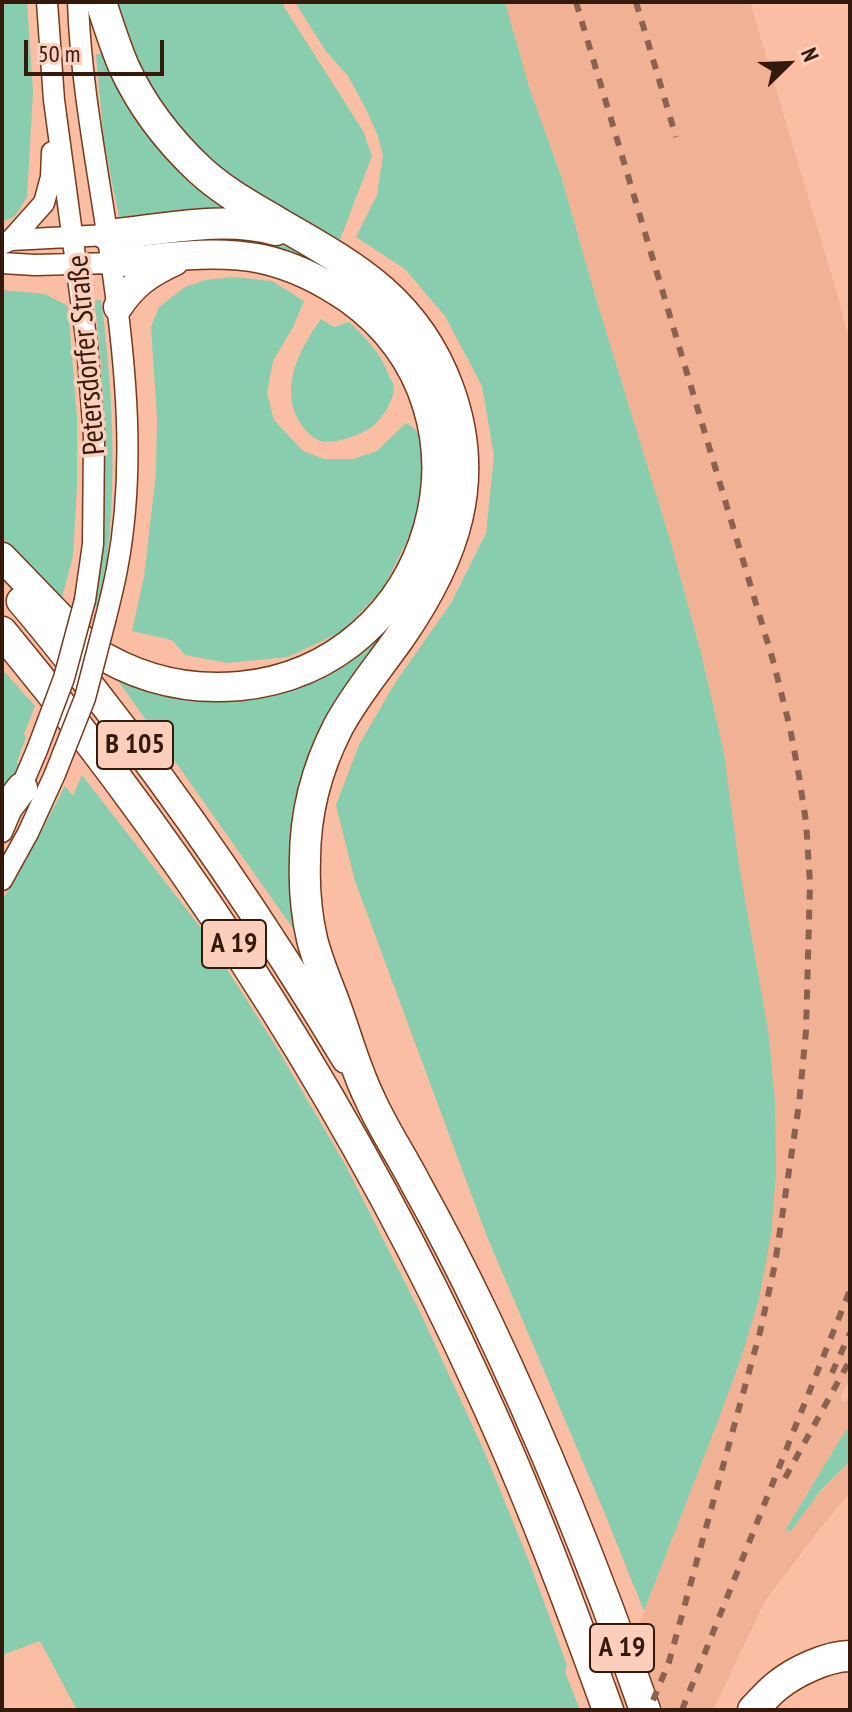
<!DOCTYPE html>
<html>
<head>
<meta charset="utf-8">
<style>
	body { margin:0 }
	#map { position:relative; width:852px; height:1712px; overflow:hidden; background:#f9bea4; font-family:"PT Sans Narrow",sans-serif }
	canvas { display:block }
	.frame { position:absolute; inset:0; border:4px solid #34190c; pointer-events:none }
	.north { position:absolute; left:748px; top:24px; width:80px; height:80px; -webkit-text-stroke:6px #fccfbc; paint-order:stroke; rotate:67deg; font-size:22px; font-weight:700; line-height:32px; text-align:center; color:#34190c }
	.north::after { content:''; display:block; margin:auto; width:28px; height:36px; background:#34190c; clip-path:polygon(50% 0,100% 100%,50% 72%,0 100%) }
	.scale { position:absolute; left:24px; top:40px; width:140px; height:36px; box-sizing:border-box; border:4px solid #34190c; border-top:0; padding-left:10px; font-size:24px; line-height:28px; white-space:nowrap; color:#34190c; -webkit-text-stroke:6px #fccfbc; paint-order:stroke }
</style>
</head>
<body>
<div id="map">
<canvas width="852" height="1712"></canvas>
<div class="frame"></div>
<div class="north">N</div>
<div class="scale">50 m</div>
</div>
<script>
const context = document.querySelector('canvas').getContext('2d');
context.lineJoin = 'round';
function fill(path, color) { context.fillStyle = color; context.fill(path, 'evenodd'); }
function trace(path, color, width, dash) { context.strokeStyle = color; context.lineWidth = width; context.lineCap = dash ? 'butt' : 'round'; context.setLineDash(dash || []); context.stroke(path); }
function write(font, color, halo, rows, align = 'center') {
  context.font = font + ' "PT Sans Narrow",sans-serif'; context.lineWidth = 7; context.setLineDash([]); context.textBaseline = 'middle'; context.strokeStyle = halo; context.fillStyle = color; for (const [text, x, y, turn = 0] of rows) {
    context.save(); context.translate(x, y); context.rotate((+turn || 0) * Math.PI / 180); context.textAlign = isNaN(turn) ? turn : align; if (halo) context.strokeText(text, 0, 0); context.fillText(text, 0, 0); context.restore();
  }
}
const built = new Path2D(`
	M 505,2 L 750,2 L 838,297 L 850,343 L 850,1379 L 841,1396 L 843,1403 L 850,1395 L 850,1426 L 844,1433 L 786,1529 L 850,1461 L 850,1492 L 818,1531 L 765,1601 L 713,1710 L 606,1710 L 718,1421 L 741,1358 L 759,1299 L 775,1103 L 769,1036 L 739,865 L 724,753 L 701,653 L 671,543 L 597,302 L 562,179 L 529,87 Z`);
const green = new Path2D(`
	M 2,2 L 27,2 L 33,92 L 27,197 L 15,216 L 2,222 Z
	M 115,2 L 281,2 L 363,131 L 372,156 L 339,242 L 264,204 L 211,164 L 168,121 L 133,62 Z
	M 295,2 L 505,2 L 529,87 L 562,179 L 597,302 L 671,543 L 701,653 L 724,753 L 739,865 L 769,1036 L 775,1102 L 776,1172 L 771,1234 L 759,1299 L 741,1358 L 718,1421 L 644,1611 L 605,1514 L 486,1234 L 355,881 L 336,805 L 359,745 L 395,683 L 451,603 L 486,533 L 494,456 L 482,386 L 445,316 L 405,269 L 356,237 L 377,195 L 383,156 L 378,136 L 366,109 L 348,76 L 325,50 Z
	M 103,52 L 136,118 L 152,141 L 225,210 L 127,222 L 119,217 L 104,142 L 96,55 Z
	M 210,235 C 288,238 351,259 401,322 C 462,398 468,506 419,589 C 412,600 404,609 397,619 C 370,658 339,697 320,742 C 294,801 286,868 300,931 L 297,934 L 119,682 L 121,673 C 173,692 221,701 275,688 C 440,650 502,439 388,316 C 355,279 312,255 264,245 C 222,236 179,243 137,246 L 133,244 L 134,241 Z
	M 233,277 L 272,281 L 304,301 L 293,327 L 273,361 L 267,393 L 274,420 L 303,451 L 324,459 L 353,459 L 377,451 L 406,423 L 415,429 L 422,441 L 425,460 L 420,497 L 411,532 L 383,589 L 341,632 L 288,657 L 228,663 L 185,655 L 172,640 L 132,631 L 144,577 L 156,473 L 157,418 L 151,327 L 159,307 L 185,287 L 206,280 Z
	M 2,290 L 45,294 L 68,306 L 77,417 L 77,487 L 73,556 L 60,605 L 2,541 Z
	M 101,300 C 115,403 118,507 100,609 L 95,605 C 102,566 103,527 104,487 C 105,424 103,363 94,301 Z
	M 321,319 L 334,327 L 349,322 C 366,338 381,353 389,376 C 391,380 394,383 394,387 C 394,399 383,418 374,425 C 364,434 334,445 321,441 C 313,439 303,429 299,421 C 279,386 300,349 321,319 Z
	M 2,669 L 35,706 L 24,734 L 26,737 L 17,762 L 22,769 L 2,796 Z
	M 82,775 L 201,928 L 274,1043 L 346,1166 L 421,1314 L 485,1453 L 530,1564 L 567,1665 L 565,1672 L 580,1710 L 77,1710 L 40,1641 L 2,1655 L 2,901 L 25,862 L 65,786 L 73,796 Z
	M 850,1426 L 850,1461 L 821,1490 L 790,1532 L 786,1529 L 844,1433 Z`);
const tertiary = new Path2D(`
	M 47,2 L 54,100 L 87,345 L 94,436 L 93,544 L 85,600
	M 78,2 C 81,91 100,179 112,267 C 126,366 136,470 117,569 C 114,585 110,601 106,617
	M 11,240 L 44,203 L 51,177 L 52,152
	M 4,243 L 11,240 L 107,235
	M 2,263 L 35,265 L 112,263
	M 2,832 L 37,750
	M 2,880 L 28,833 L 55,774`);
const trunk = new Path2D(`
	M 118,307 C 133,284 149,273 175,261
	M 2,557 L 91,649 C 136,678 187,691 240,686 C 435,667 509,414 349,299 C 323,281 294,266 262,259 C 213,249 162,258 112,263
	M 21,601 C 46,630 70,661 94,691 C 186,808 269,931 346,1059`);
const motorway = new Path2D(`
	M 101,2 C 108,24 115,46 124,67 C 142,106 169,141 200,170 C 225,193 254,208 282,225 C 357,268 416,301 448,387 C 483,481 454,559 400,637 C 379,667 355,695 338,727 C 317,768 305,814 305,860 C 304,886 306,913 312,939 C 318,964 330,989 338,1013 C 348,1041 356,1070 369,1097 C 382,1127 401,1155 416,1184 C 440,1227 463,1272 484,1316 C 545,1444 598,1576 645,1710
	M 107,235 C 162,230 222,215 276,230
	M 2,632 C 194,864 356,1116 481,1391 C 529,1495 569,1602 608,1710
	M 2,814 L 22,788
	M 753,1710 C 761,1702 768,1693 777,1686 C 794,1672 827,1656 850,1656`);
const rail = new Path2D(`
	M 576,2 L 774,664 L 790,728 L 799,776 L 806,822 L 810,883 L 806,1031 L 799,1104 L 775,1264 L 760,1332 L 669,1662 L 649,1710
	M 636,2 L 676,137
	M 832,1373 L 850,1333
	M 785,1478 L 850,1360
	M 682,1710 L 850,1290`);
const tertiaryBridge = new Path2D(`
	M 37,750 L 64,678 L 85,600
	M 55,774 L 85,698 L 106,617`);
const shields = [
	[135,745,76],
	[234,944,64],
	[622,1648,64]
];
const shieldNames = [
	["B 105",135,745],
	["A 19",234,944],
	["A 19",622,1648]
];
const streetNames = [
	["Petersdorfer Straße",87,355,-95]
];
fill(built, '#f0b194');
fill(green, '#88cdae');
trace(tertiary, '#77391b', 23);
trace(trunk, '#77391b', 31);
trace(motorway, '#77391b', 33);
trace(tertiary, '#fff', 20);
trace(trunk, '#fff', 28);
trace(motorway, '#fff', 30);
trace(rail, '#8b624f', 6, [10, 10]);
trace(tertiaryBridge, '#77391b', 23, []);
trace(tertiaryBridge, '#fff', 20);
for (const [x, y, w] of shields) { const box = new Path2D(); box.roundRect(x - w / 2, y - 24, w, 48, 6); context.fillStyle = '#fccfbc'; context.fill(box); trace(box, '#34190c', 2); }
write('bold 28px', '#34190c', null, shieldNames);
write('30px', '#34190c', '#fccfbc', streetNames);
</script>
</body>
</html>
